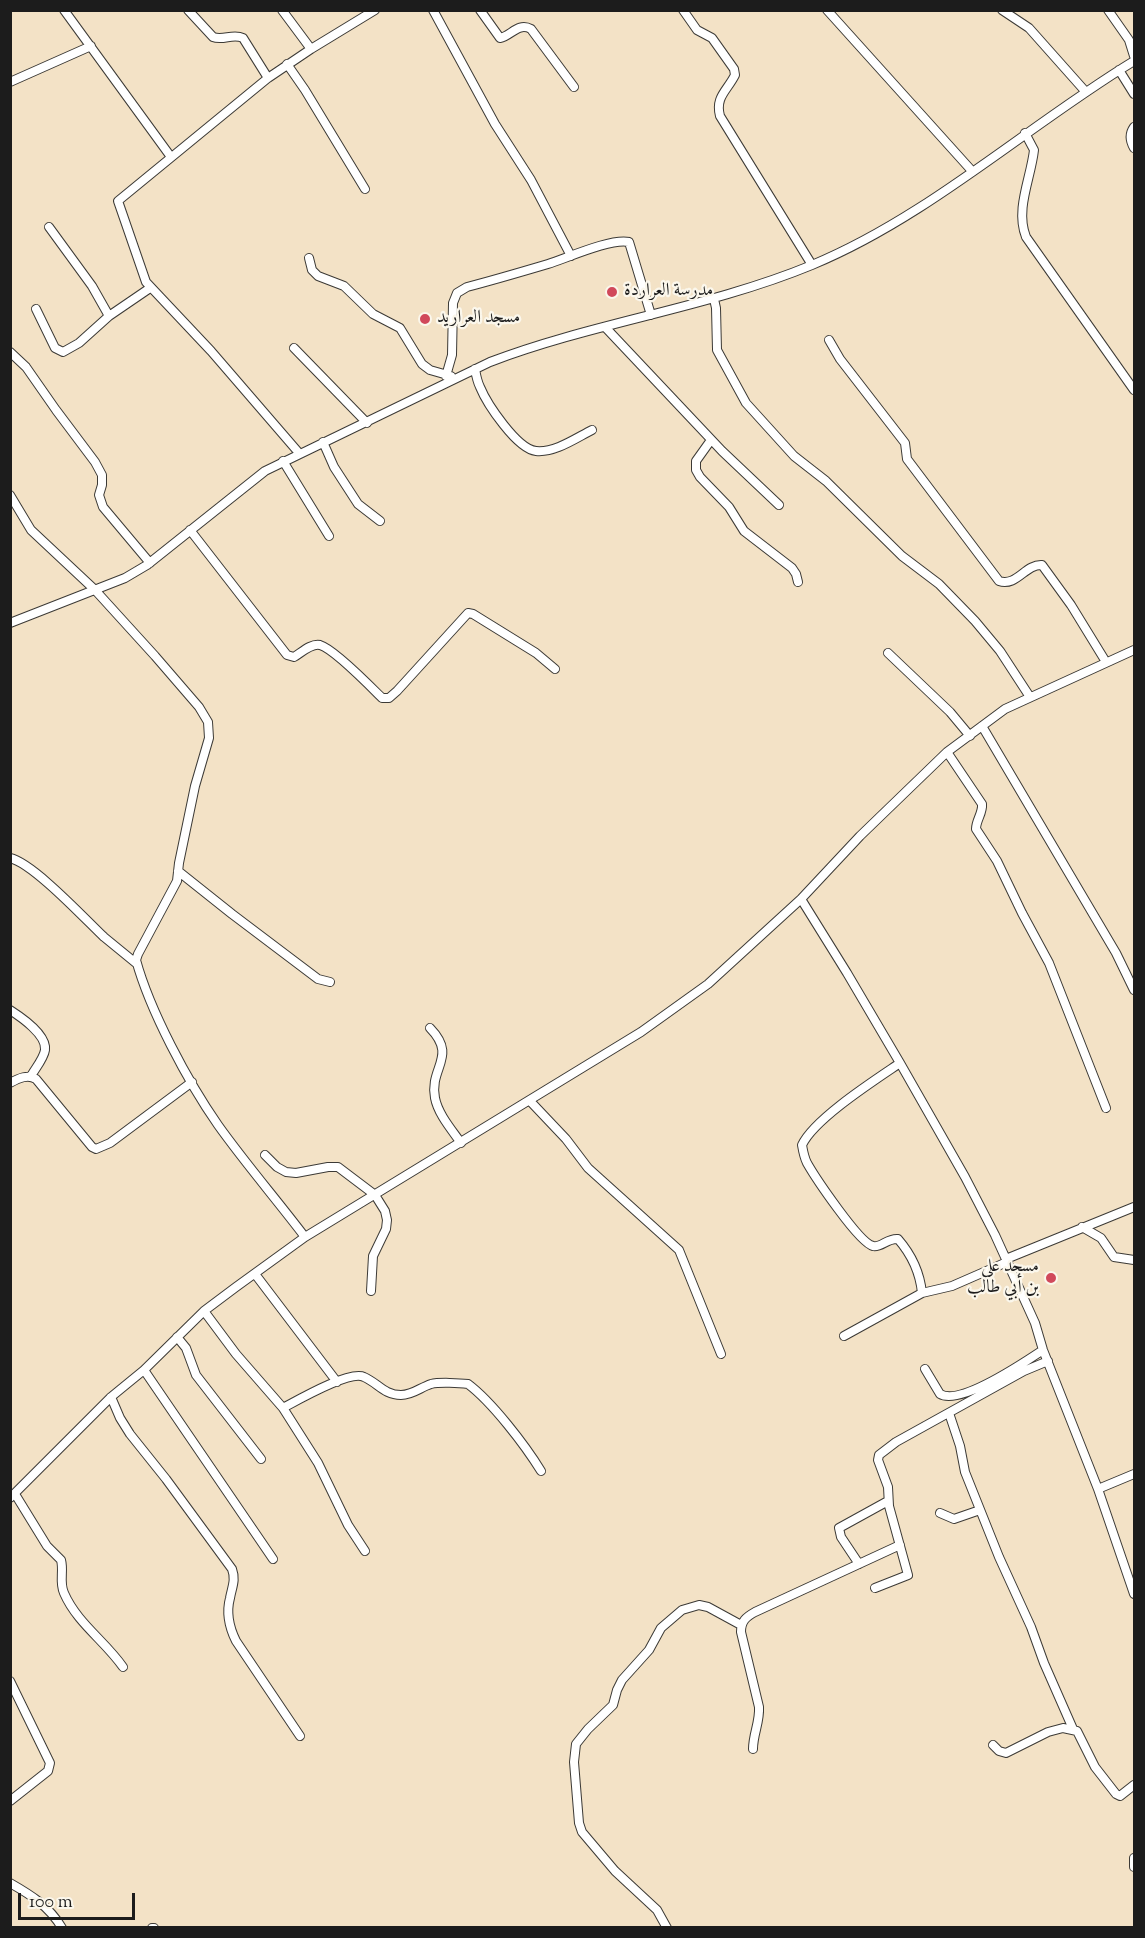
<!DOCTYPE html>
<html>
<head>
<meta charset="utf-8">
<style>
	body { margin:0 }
	#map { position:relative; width:1145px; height:1938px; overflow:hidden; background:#f3e2c6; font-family:"Sorts Mill Goudy",serif }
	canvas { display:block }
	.frame { position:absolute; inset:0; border:12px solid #1c1c1c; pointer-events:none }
	.scale { position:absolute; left:18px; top:1893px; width:117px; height:27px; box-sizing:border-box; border:3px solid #1c1c1c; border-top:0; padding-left:8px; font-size:18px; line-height:21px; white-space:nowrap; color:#1c1c1c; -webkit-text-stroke:4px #fbf7ec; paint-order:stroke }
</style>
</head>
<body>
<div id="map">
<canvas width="1145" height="1938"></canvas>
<div class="frame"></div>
<div class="scale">100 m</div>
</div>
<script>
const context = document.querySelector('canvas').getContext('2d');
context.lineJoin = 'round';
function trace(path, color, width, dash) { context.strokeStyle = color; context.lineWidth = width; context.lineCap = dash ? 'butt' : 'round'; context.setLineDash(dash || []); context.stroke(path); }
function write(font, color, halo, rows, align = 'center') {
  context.font = font + ' "Sorts Mill Goudy",Amiri,serif'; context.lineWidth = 4.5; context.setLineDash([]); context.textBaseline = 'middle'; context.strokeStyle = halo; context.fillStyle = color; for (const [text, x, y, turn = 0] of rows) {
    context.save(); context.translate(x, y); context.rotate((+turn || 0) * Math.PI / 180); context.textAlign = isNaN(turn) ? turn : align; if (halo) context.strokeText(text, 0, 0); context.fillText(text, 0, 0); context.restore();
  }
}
const minor = new Path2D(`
	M 64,10 L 171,157
	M 188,10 L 213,37 C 223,41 233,33 243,38 L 268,78
	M 282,10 L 311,49
	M 433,10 L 495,124 L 531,180 L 571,256
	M 480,10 L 500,38 C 511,36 518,22 531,29 L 574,87
	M 683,10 L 697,30 L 712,38 L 734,69 L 735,75 C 727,91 715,97 720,116 L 812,265
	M 827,10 L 972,171
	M 1002,10 L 1029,28 L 1085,91
	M 1108,10 L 1129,40 L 1134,56
	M 287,64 L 305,90 L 365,189
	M 1119,70 L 1134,94
	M 10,82 L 91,46
	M 1134,127 C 1129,134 1130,141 1134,148
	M 1025,133 L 1034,150 C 1031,178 1015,209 1026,237 L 1134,390
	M 49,227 L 92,286 L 109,316
	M 309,258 L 312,270 L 318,276 L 344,286 L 373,314 L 400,328 L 422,364 L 430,370 L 451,376
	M 714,299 L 716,308 L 717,350 L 746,403 L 794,456 L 826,481 L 902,556 L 939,584 L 975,621 L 1000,651 L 1030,697
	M 36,309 L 55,348 L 63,352 L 79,343 L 109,316 L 150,288
	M 605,327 L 722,451 L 779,505
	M 829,340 L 840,359 L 905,443 L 907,459 L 999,581 C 1017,587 1025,564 1042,565 L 1071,605 L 1106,662
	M 294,348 L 367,423
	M 10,352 L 26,367 L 56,410 L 95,462 L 102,475 L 102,485 L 99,495 L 103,507 L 150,563
	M 475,369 C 476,375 477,381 480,387 C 487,404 517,449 536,451 C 555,453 576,438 592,430
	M 446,376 L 452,355 L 453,303 L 457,293 L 467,287 C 494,280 521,272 548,264 C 567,258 611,238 629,242 L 651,315
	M 711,440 L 696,461 L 696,470 L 700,477 L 729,507 L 744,531 L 792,568 L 796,574 L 798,582
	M 323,442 L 334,467 L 358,504 L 380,521
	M 299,453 L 211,351 L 146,282 L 118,201 L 268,78 L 311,49 L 375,10
	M 283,461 L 329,536
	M 10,495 L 31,530 L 95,590 L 155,656 L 199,707 L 208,722 L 209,738 L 195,786 L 179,863 L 177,881 L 138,954 L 136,960 C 150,1011 188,1082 218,1125 C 245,1163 277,1200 305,1237
	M 190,530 L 287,655 L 294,657 C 301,653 311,643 320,645 C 334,649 370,686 382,698 L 389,698 L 397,691 L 468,613 L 473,614 L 536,653 L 555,669
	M 10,623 L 125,578 L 147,565 L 265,471 L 490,362 C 595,322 708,308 812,265 C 928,217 1027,126 1134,61
	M 888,653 L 950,712 L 970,736
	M 982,726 L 1116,953 L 1134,990
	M 947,752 L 982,804 C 983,813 976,820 976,829 L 997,861 L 1022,913 L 1049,963 L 1106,1108
	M 10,858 C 33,863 85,919 104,937 C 115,946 126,955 137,964
	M 178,871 L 232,914 L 318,979 L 330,982
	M 801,899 L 847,973 L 900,1063 L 965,1177 L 995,1235 L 1035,1323 L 1043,1350 L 1098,1489 L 1134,1594
	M 10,1010 C 21,1017 47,1035 45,1050 C 44,1058 35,1069 31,1076
	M 430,1028 C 458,1057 429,1067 435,1098 C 438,1114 452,1130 461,1143
	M 900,1063 C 875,1080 814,1119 802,1145 C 803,1151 804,1157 807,1163 C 815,1177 859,1243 873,1246 C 881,1248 887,1238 898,1239 C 911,1254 920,1273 922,1293
	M 10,1083 C 19,1078 28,1074 36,1079 L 92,1147 L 96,1149 L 110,1143 L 192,1082
	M 530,1101 L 566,1139 L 588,1168 L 679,1250 L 721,1354
	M 265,1155 L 277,1167 L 286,1172 L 296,1173 L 328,1167 L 338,1167 L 375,1195 L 385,1211 L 387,1220 L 386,1229 L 373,1256 L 371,1291
	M 1082,1227 L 1101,1238 L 1114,1257 L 1134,1260
	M 1006,1259 L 1134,1207
	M 255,1274 L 337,1382
	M 204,1311 L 236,1354 L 283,1408 L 318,1463 L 348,1525 L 365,1551
	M 844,1336 L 922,1293 L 952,1286 L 1007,1262
	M 177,1337 L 186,1348 L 196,1375 L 261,1459
	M 925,1369 L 940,1394 C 960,1406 1025,1362 1043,1350
	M 144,1370 L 273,1559
	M 111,1397 L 120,1418 L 130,1434 L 166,1479 L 232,1569 C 236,1580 232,1587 230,1598 C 226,1613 229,1627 236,1641 L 300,1736
	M 283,1408 C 298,1400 350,1370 364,1377 C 378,1383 384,1395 401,1395 C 413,1395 421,1387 431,1384 C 439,1382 460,1383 468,1384 C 492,1402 525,1445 541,1471
	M 949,1413 L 960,1446 L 965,1472 L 999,1557 L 1031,1627 L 1044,1663 L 1073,1729
	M 1098,1489 L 1134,1474
	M 15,1494 L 47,1546 L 61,1560 C 64,1571 59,1582 64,1593 C 77,1623 105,1641 123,1667
	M 10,1498 L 111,1397 L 144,1370 L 204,1311 L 236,1287 L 305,1237 L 641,1032 L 708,984 L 801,899 L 860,836 L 947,752 L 1005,709 L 1134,650
	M 940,1513 L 954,1519 L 980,1510
	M 859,1564 L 841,1537 L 839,1528 L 888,1501
	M 875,1588 L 908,1575 L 889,1506 L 888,1487 L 878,1460 L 879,1455 L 896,1442 L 1024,1371 L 1048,1361
	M 10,1681 L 50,1763 L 48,1771 L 10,1801
	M 993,1745 L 999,1751 L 1006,1753 L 1048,1732 L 1063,1728 L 1077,1731 L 1095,1767 L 1116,1794 L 1120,1796 L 1134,1785
	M 753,1749 C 753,1734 760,1722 759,1707 L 741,1632 C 741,1621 746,1617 755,1612 L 900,1545
	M 1134,1858 L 1134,1867
	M 10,1883 C 31,1895 49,1906 62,1928
	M 152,1928 L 154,1928
	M 667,1928 L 657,1910 L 615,1871 L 582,1832 L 579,1823 L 574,1762 L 576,1744 L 588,1729 L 613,1705 L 617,1690 L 622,1680 L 649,1650 L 661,1628 L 682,1610 L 699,1605 L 708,1607 L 741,1625`);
const markers = [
	[612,292,6,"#d1495b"],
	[425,319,6,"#d1495b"],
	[1051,1278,6,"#d1495b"]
];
const poiNames = [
	["مدرسة العراردة",624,292],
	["مسجد العراريد",437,319],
	["مسجد علي",1039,1268,"right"],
	["بن أبي طالب",1039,1289,"right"]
];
trace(minor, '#3c3a36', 10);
trace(minor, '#fff', 8);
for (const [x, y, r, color] of markers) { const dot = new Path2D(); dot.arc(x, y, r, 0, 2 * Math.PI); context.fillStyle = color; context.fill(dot); trace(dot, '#fbf7ec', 2); }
write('18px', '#1c1c1c', '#fbf7ec', poiNames, 'left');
</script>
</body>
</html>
